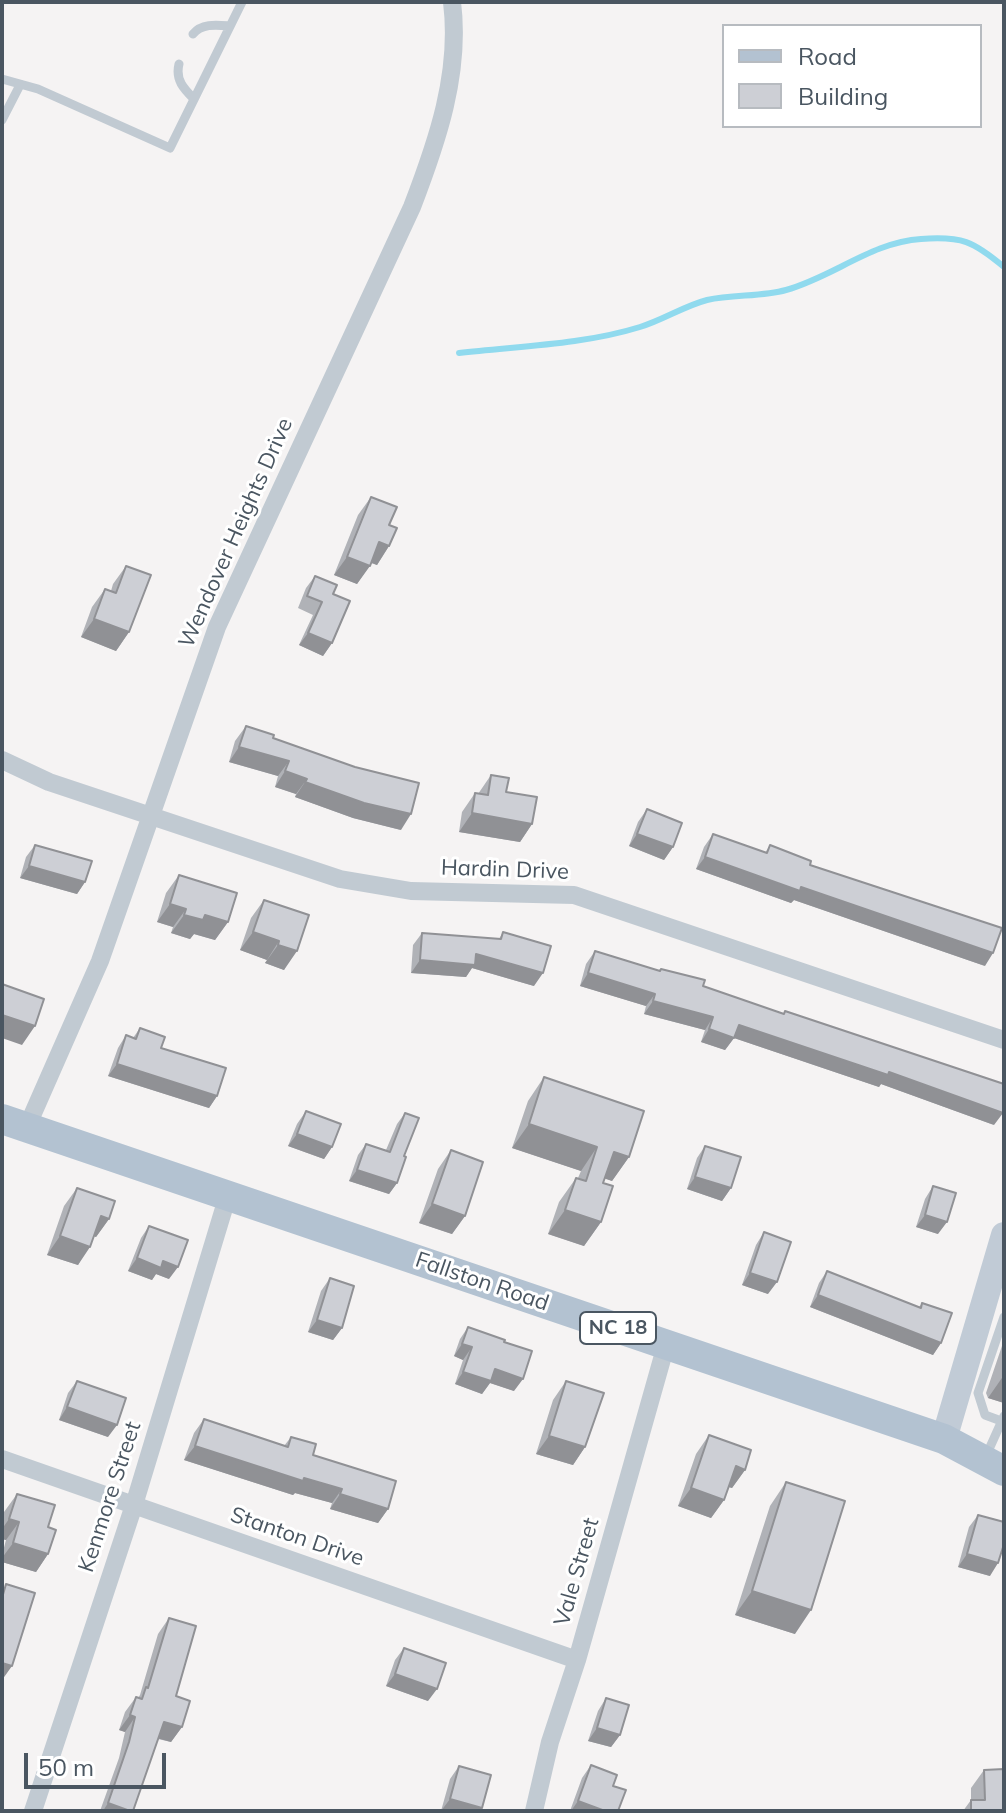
<!DOCTYPE html>
<html>
<head>
<meta charset="utf-8">
<style>
	body { margin:0 }
	#map { position:relative; width:1006px; height:1813px; overflow:hidden; background:#f5f3f3; font-family:Mulish,sans-serif }
	canvas { display:block }
	.frame { position:absolute; inset:0; border:4px solid #4a5661; pointer-events:none }
	.legend { position:absolute; left:722px; top:24px; width:260px; height:104px; box-sizing:border-box; background:#fff; border:2px solid #b7bbc0; margin:0; padding:10px 14px; list-style:none; font-size:24px; color:#4a5661 }
	.legend li { display:flex; align-items:center; gap:16px; height:40px }
	.legend b { width:40px; border:2px solid #b7bbc0 }
	.scale { position:absolute; left:24px; top:1753px; width:142px; height:36px; box-sizing:border-box; border:4px solid #4a5661; border-top:0; padding-left:10px; font-size:24px; line-height:28px; white-space:nowrap; color:#4a5661; -webkit-text-stroke:6px #fff; paint-order:stroke }
</style>
</head>
<body>
<div id="map">
<canvas width="1006" height="1813"></canvas>
<div class="frame"></div>
<ul class="legend">
<li><b style="height:10px;background:#b3c2d1"></b>Road</li>
<li><b style="height:22px;background:#cdcfd5"></b>Building</li>
</ul>
<div class="scale">50 m</div>
</div>
<script>
const context = document.querySelector('canvas').getContext('2d');
context.lineJoin = 'round';
function trace(path, color, width, dash) { context.strokeStyle = color; context.lineWidth = width; context.lineCap = dash ? 'butt' : 'round'; context.setLineDash(dash || []); context.stroke(path); }
function fill(path, color) { context.fillStyle = color; context.fill(path, 'evenodd'); }
function write(font, color, halo, rows, align = 'center') {
  context.font = font + ' Mulish,sans-serif'; context.lineWidth = 6; context.setLineDash([]); context.textBaseline = 'middle'; context.strokeStyle = halo; context.fillStyle = color; for (const [text, x, y, turn = 0] of rows) {
    context.save(); context.translate(x, y); context.rotate((+turn || 0) * Math.PI / 180); context.textAlign = isNaN(turn) ? turn : align; if (halo) context.strokeText(text, 0, 0); context.fillText(text, 0, 0); context.restore();
  }
}
const stream = new Path2D(`
	M 459,353 C 518,346 582,345 640,327 C 663,320 684,306 707,300 C 733,294 762,297 786,290 C 833,277 872,242 921,239 C 962,236 973,241 1004,267`);
const service = new Path2D(`
	M 193,34 C 202,23 217,25 230,26
	M 179,64 C 175,80 184,89 194,99
	M 2,79 L 38,89 L 170,148 L 242,2
	M 2,120 L 20,85
	M 1004,1317 L 978,1393 L 985,1415 L 1004,1422
	M 986,1456 L 1004,1416`);
const minor = new Path2D(`
	M 2,760 L 49,782 L 340,879 L 411,891 L 574,895 L 1004,1040
	M 27,1127 L 100,961 L 217,627 L 412,207 C 437,142 461,73 452,2
	M 2,1459 L 577,1660
	M 33,1811 L 134,1505 L 228,1195
	M 534,1811 L 550,1742 L 577,1660 L 666,1345`);
const secondary = new Path2D(`
	M 944,1439 L 1004,1235`);
const primary = new Path2D(`
	M 2,1119 L 944,1439 L 1004,1471`);
const wall = new Path2D(`
	M 371,497 L 389,525 L 389,546 L 377,565 L 371,563 L 357,584 L 334,575 L 358,515 Z
	M 126,566 L 129,632 L 116,651 L 81,637 L 92,607 L 105,589 L 111,591 L 113,584 Z
	M 315,576 L 333,594 L 332,643 L 323,656 L 299,645 L 313,615 L 298,608 L 306,588 Z
	M 246,726 L 273,738 L 401,830 L 353,818 L 295,797 L 296,794 L 275,787 L 278,776 L 229,762 L 235,741 Z
	M 491,775 L 532,824 L 520,842 L 459,832 L 462,812 L 475,793 L 478,794 Z
	M 647,809 L 673,847 L 664,860 L 629,846 L 638,822 Z
	M 713,834 L 765,853 L 770,845 L 985,966 L 794,900 L 791,903 L 696,869 L 704,847 Z
	M 35,845 L 85,882 L 77,894 L 20,878 L 26,857 Z
	M 179,875 L 228,922 L 215,940 L 194,934 L 190,939 L 171,933 L 173,927 L 157,922 L 166,893 Z
	M 264,900 L 309,915 L 284,970 L 265,963 L 267,960 L 240,950 L 251,918 Z
	M 503,932 L 534,986 L 472,968 L 466,977 L 411,973 L 413,945 L 422,933 L 499,939 Z
	M 595,951 L 659,971 L 661,969 L 703,986 L 783,1014 L 785,1011 L 994,1125 L 881,1084 L 879,1087 L 734,1038 L 725,1050 L 701,1042 L 705,1030 L 644,1014 L 646,1006 L 580,986 L 586,964 Z
	M 140,1028 L 217,1096 L 209,1108 L 108,1076 L 118,1048 L 126,1035 L 133,1038 Z
	M 544,1077 L 629,1157 L 612,1181 L 605,1178 L 603,1183 L 601,1222 L 584,1246 L 548,1234 L 559,1202 L 576,1178 L 578,1178 L 581,1171 L 512,1148 L 528,1101 Z
	M 306,1111 L 332,1147 L 324,1159 L 288,1146 L 297,1124 Z
	M 405,1113 L 404,1156 L 397,1183 L 389,1194 L 349,1181 L 358,1155 L 366,1144 L 386,1150 L 397,1124 Z
	M 705,1146 L 731,1188 L 722,1201 L 687,1189 L 697,1158 Z
	M 451,1150 L 465,1216 L 452,1234 L 419,1223 L 438,1169 Z
	M 933,1186 L 938,1234 L 916,1227 L 925,1199 Z
	M 77,1188 L 109,1219 L 96,1237 L 94,1236 L 78,1265 L 47,1255 L 64,1206 Z
	M 149,1226 L 169,1279 L 156,1274 L 152,1280 L 128,1271 L 141,1238 Z
	M 764,1232 L 768,1294 L 742,1285 L 756,1245 Z
	M 827,1271 L 919,1307 L 922,1303 L 941,1343 L 933,1355 L 810,1307 L 819,1283 Z
	M 330,1278 L 342,1328 L 333,1340 L 308,1332 L 321,1291 Z
	M 468,1327 L 504,1342 L 514,1391 L 490,1383 L 482,1394 L 455,1384 L 463,1360 L 454,1356 L 460,1339 Z
	M 1004,1340 L 1004,1403 L 988,1398 L 986,1393 Z
	M 77,1381 L 108,1437 L 59,1420 L 68,1393 Z
	M 566,1381 L 585,1447 L 573,1465 L 536,1454 L 553,1400 Z
	M 204,1419 L 284,1446 L 291,1437 L 313,1455 L 388,1509 L 378,1523 L 330,1509 L 332,1503 L 295,1493 L 293,1495 L 184,1460 L 194,1433 Z
	M 709,1435 L 745,1470 L 732,1488 L 728,1487 L 724,1500 L 711,1518 L 678,1506 L 696,1454 Z
	M 786,1482 L 795,1634 L 735,1615 L 770,1506 Z
	M 17,1494 L 48,1527 L 48,1554 L 36,1572 L 2,1562 L 2,1555 L 6,1540 L 2,1539 L 2,1519 L 4,1512 Z
	M 978,1515 L 990,1576 L 958,1567 L 969,1527 Z
	M 169,1618 L 176,1696 L 182,1727 L 171,1742 L 158,1739 L 133,1811 L 100,1811 L 119,1758 L 125,1732 L 119,1730 L 125,1712 L 136,1697 L 138,1698 L 140,1695 L 158,1634 Z
	M 404,1648 L 428,1701 L 386,1686 L 395,1660 Z
	M 606,1698 L 620,1735 L 611,1747 L 588,1741 L 598,1711 Z
	M 591,1765 L 613,1786 L 618,1811 L 570,1811 L 582,1778 Z
	M 459,1766 L 480,1811 L 441,1811 L 450,1779 Z
	M 984,1770 L 1004,1811 L 963,1811 L 971,1800 L 971,1788 Z`);
const shadedWall = new Path2D(`
	M 379,542 L 389,546 L 377,565 L 367,561 Z
	M 347,557 L 370,566 L 357,584 L 334,575 Z
	M 94,619 L 129,632 L 116,651 L 81,637 Z
	M 308,633 L 332,643 L 323,656 L 299,645 Z
	M 239,747 L 289,761 L 278,776 L 229,762 Z
	M 285,771 L 307,779 L 296,794 L 275,787 Z
	M 305,782 L 411,814 L 401,830 L 353,818 L 295,797 Z
	M 472,813 L 532,824 L 520,842 L 459,832 Z
	M 637,834 L 673,847 L 664,860 L 629,846 Z
	M 705,857 L 801,887 L 993,953 L 985,966 L 794,900 L 791,903 L 696,869 Z
	M 29,866 L 85,882 L 77,894 L 20,878 Z
	M 170,904 L 186,909 L 173,927 L 157,922 Z
	M 184,915 L 205,915 L 228,922 L 215,940 L 194,934 L 190,939 L 171,933 Z
	M 253,932 L 279,941 L 267,960 L 240,950 Z
	M 278,945 L 297,951 L 284,970 L 265,963 Z
	M 476,954 L 543,973 L 534,986 L 472,968 L 466,977 L 411,973 L 420,960 Z
	M 588,973 L 655,994 L 646,1006 L 580,986 Z
	M 653,1001 L 713,1017 L 705,1030 L 644,1014 Z
	M 2,1015 L 35,1026 L 22,1045 L 2,1038 Z
	M 739,1025 L 889,1072 L 1003,1113 L 994,1125 L 881,1084 L 879,1087 L 734,1038 L 725,1050 L 701,1042 L 709,1029 Z
	M 117,1064 L 217,1096 L 209,1108 L 108,1076 Z
	M 529,1124 L 597,1147 L 581,1171 L 512,1148 Z
	M 297,1134 L 332,1147 L 324,1159 L 288,1146 Z
	M 614,1152 L 629,1157 L 612,1181 L 597,1176 Z
	M 357,1170 L 397,1183 L 389,1194 L 349,1181 Z
	M 695,1177 L 731,1188 L 722,1201 L 687,1189 Z
	M 432,1204 L 465,1216 L 452,1234 L 419,1223 Z
	M 565,1210 L 601,1222 L 584,1246 L 548,1234 Z
	M 925,1215 L 947,1222 L 938,1234 L 916,1227 Z
	M 101,1216 L 109,1219 L 96,1237 L 88,1234 Z
	M 60,1236 L 90,1247 L 78,1265 L 47,1255 Z
	M 137,1258 L 163,1261 L 178,1267 L 169,1279 L 156,1274 L 152,1280 L 128,1271 Z
	M 750,1273 L 777,1282 L 768,1294 L 742,1285 Z
	M 818,1295 L 941,1343 L 933,1355 L 810,1307 Z
	M 317,1320 L 342,1328 L 333,1340 L 308,1332 Z
	M 462,1344 L 472,1347 L 463,1360 L 454,1356 Z
	M 495,1369 L 523,1379 L 514,1391 L 490,1383 L 482,1394 L 455,1384 L 463,1372 Z
	M 1004,1375 L 1004,1403 L 988,1398 Z
	M 67,1407 L 117,1425 L 108,1437 L 59,1420 Z
	M 549,1436 L 585,1447 L 573,1465 L 536,1454 Z
	M 195,1446 L 342,1489 L 332,1503 L 295,1493 L 293,1495 L 184,1460 Z
	M 736,1466 L 745,1470 L 732,1488 L 723,1485 Z
	M 691,1488 L 724,1500 L 711,1518 L 678,1506 Z
	M 340,1494 L 388,1509 L 378,1523 L 330,1509 Z
	M 9,1519 L 19,1522 L 6,1540 L 2,1539 L 2,1529 Z
	M 13,1543 L 48,1554 L 36,1572 L 2,1562 L 2,1558 Z
	M 967,1554 L 998,1563 L 990,1576 L 958,1567 Z
	M 752,1591 L 811,1610 L 795,1634 L 735,1615 Z
	M 2,1663 L 12,1666 L 2,1680 Z
	M 395,1674 L 437,1689 L 428,1701 L 386,1686 Z
	M 130,1715 L 135,1717 L 125,1732 L 119,1730 Z
	M 164,1722 L 182,1727 L 171,1742 L 153,1737 Z
	M 597,1728 L 620,1735 L 611,1747 L 588,1741 Z
	M 450,1799 L 482,1808 L 480,1811 L 441,1811 Z
	M 578,1801 L 605,1811 L 571,1811 Z
	M 108,1803 L 130,1811 L 103,1811 Z`);
const building = new Path2D(`
	M 371,497 L 397,507 L 389,525 L 397,528 L 389,546 L 379,542 L 370,566 L 347,557 Z
	M 126,566 L 151,575 L 129,632 L 94,619 L 105,589 L 116,593 Z
	M 315,576 L 337,585 L 333,594 L 350,601 L 332,643 L 308,633 L 322,602 L 307,596 Z
	M 246,726 L 274,735 L 273,738 L 355,767 L 419,783 L 411,814 L 364,803 L 305,782 L 307,779 L 285,771 L 289,761 L 239,747 Z
	M 491,775 L 509,778 L 506,792 L 537,797 L 532,824 L 472,813 L 475,793 L 488,795 Z
	M 647,809 L 682,823 L 673,847 L 637,834 Z
	M 713,834 L 767,853 L 770,845 L 811,861 L 810,865 L 1002,928 L 993,953 L 801,887 L 800,891 L 705,857 Z
	M 35,845 L 92,861 L 85,882 L 29,866 Z
	M 179,875 L 237,893 L 228,922 L 205,915 L 203,920 L 184,915 L 186,909 L 170,904 Z
	M 264,900 L 309,915 L 297,951 L 278,945 L 279,941 L 253,932 Z
	M 503,932 L 551,946 L 543,973 L 476,954 L 475,965 L 420,960 L 422,933 L 501,939 Z
	M 595,951 L 660,971 L 661,969 L 705,980 L 703,986 L 784,1014 L 785,1011 L 1004,1084 L 1004,1109 L 1003,1113 L 889,1072 L 888,1075 L 739,1025 L 734,1038 L 709,1029 L 713,1017 L 653,1001 L 655,994 L 588,973 Z
	M 2,984 L 44,999 L 35,1026 L 2,1015 Z
	M 140,1028 L 165,1037 L 161,1048 L 226,1068 L 217,1096 L 117,1064 L 126,1035 L 136,1039 Z
	M 544,1077 L 644,1111 L 629,1157 L 614,1152 L 603,1183 L 613,1186 L 601,1222 L 565,1210 L 576,1178 L 586,1181 L 597,1147 L 529,1124 Z
	M 306,1111 L 341,1124 L 332,1147 L 297,1134 Z
	M 405,1113 L 419,1118 L 404,1156 L 406,1157 L 397,1183 L 357,1170 L 366,1144 L 390,1152 Z
	M 705,1146 L 741,1157 L 731,1188 L 695,1177 Z
	M 451,1150 L 483,1162 L 465,1216 L 432,1204 Z
	M 933,1186 L 956,1193 L 947,1222 L 925,1215 Z
	M 77,1188 L 115,1201 L 109,1219 L 101,1216 L 90,1247 L 60,1236 Z
	M 149,1226 L 188,1240 L 178,1267 L 163,1261 L 161,1268 L 137,1258 Z
	M 764,1232 L 791,1242 L 777,1282 L 750,1273 Z
	M 827,1271 L 921,1308 L 922,1303 L 952,1313 L 941,1343 L 818,1295 Z
	M 330,1278 L 354,1286 L 342,1328 L 317,1320 Z
	M 468,1327 L 505,1340 L 504,1342 L 532,1351 L 523,1379 L 495,1369 L 491,1381 L 463,1372 L 472,1347 L 462,1344 Z
	M 77,1381 L 126,1398 L 117,1425 L 67,1407 Z
	M 566,1381 L 604,1393 L 585,1447 L 549,1436 Z
	M 204,1419 L 288,1447 L 291,1437 L 316,1444 L 313,1455 L 396,1481 L 388,1509 L 340,1494 L 342,1489 L 304,1478 L 303,1481 L 195,1446 Z
	M 709,1435 L 751,1450 L 745,1470 L 736,1466 L 724,1500 L 691,1488 Z
	M 786,1482 L 845,1501 L 811,1610 L 752,1591 Z
	M 17,1494 L 55,1505 L 48,1527 L 56,1530 L 48,1554 L 13,1543 L 19,1522 L 9,1519 Z
	M 978,1515 L 1004,1522 L 1004,1544 L 998,1563 L 967,1554 Z
	M 6,1584 L 35,1593 L 12,1666 L 2,1663 L 2,1598 Z
	M 169,1618 L 196,1626 L 176,1696 L 190,1701 L 182,1727 L 164,1722 L 133,1811 L 130,1811 L 108,1803 L 129,1742 L 135,1717 L 130,1715 L 136,1697 L 142,1699 L 146,1687 L 148,1688 Z
	M 404,1648 L 446,1663 L 437,1689 L 395,1674 Z
	M 606,1698 L 629,1705 L 620,1735 L 597,1728 Z
	M 591,1765 L 617,1775 L 613,1786 L 626,1790 L 618,1811 L 605,1811 L 578,1801 Z
	M 459,1766 L 491,1775 L 482,1808 L 450,1799 Z
	M 1004,1769 L 1004,1811 L 971,1811 L 971,1800 L 985,1800 L 984,1770 Z`);
const shields = [
	[618,1328,76]
];
const shieldNames = [
	["NC 18",618,1328]
];
const streetNames = [
	["Wendover Heights Drive",236,533,-66],
	["Hardin Drive",505,870,2],
	["Fallston Road",482,1282,19],
	["Kenmore Street",110,1497,-72],
	["Stanton Drive",297,1537,19],
	["Vale Street",577,1572,-74]
];
trace(stream, '#90daee', 6);
trace(service, '#c1cad2', 9);
trace(minor, '#c1cad2', 18);
trace(secondary, '#c1cbd6', 26);
trace(primary, '#b3c2d1', 30);
fill(wall, '#b0b2b7');
fill(shadedWall, '#909195');
fill(building, '#cdcfd5');
trace(building, '#909195', 2);
for (const [x, y, w] of shields) { const box = new Path2D(); box.roundRect(x - w / 2, y - 16, w, 32, 6); context.fillStyle = '#fff'; context.fill(box); trace(box, '#4a5661', 2); }
write('bold 20px', '#4a5661', null, shieldNames);
write('22px', '#4a5661', '#fff', streetNames);
</script>
</body>
</html>
